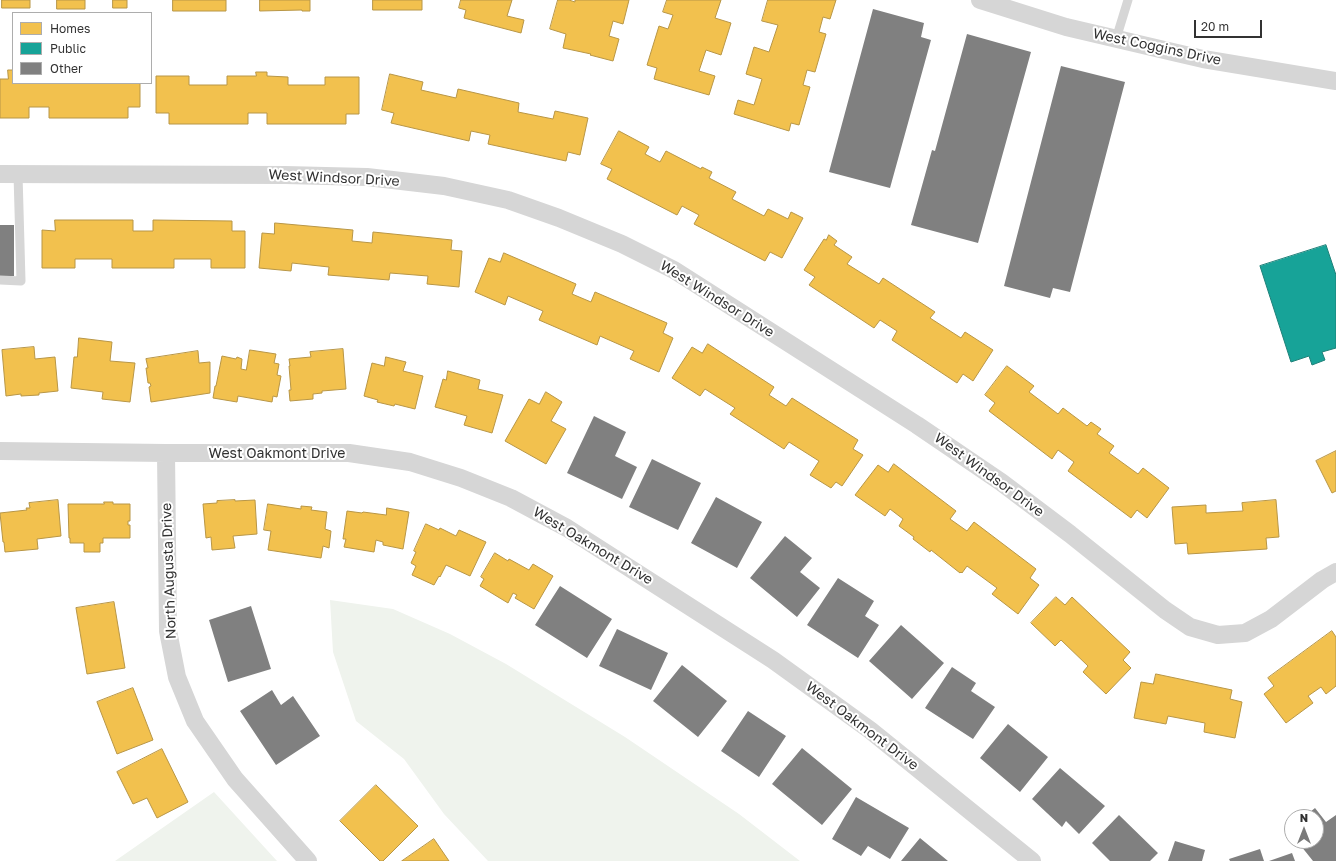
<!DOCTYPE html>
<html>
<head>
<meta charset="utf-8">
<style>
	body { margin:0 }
	#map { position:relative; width:1336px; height:861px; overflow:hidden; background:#fff; font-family:"Golos Text",sans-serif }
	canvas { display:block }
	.legend { position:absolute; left:12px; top:12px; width:140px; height:72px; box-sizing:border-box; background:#fff; border:1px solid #adadad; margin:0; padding:5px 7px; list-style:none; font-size:12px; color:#323232 }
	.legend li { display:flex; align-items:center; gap:8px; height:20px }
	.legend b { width:20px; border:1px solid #adadad }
	.north { position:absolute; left:1284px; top:809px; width:40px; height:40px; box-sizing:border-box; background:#fff; border:1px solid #adadad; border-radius:50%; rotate:0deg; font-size:11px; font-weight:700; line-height:16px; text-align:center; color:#323232 }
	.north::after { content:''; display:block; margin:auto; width:14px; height:18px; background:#7a7a7a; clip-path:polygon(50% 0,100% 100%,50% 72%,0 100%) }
	.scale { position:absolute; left:1194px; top:20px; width:68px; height:18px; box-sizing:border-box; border:2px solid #323232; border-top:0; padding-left:5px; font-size:12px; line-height:14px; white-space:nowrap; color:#323232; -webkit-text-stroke:3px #fff; paint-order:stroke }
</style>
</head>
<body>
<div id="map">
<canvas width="1336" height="861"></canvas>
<ul class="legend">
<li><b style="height:11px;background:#f2c14e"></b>Homes</li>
<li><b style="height:11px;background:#17a398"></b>Public</li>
<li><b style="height:11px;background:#808080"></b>Other</li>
</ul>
<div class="north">N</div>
<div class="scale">20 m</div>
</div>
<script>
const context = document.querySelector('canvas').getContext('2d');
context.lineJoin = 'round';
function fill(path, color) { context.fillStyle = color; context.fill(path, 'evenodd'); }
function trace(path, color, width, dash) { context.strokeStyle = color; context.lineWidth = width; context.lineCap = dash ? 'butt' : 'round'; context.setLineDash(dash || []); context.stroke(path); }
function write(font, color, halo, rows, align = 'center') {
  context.font = font + ' "Golos Text",sans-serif'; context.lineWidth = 4; context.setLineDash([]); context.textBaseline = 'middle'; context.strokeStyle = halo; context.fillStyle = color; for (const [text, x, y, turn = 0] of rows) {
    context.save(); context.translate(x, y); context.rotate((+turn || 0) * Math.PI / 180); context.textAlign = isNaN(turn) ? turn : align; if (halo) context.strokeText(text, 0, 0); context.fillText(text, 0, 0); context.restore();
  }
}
const green = new Path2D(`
	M 330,600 L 393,609 L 450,634 L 506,664 L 625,737 L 739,814 L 800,861 L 488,861 L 444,814 L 404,759 L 356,721 L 333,652 Z
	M 214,792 L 277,861 L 115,861 Z`);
const homes = new Path2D(`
	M 2,0 L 30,0 L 30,8 L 2,8 Z
	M 57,0 L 85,0 L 85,9 L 57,9 Z
	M 113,0 L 127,0 L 127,8 L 113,8 Z
	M 173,0 L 226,0 L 226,11 L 173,11 Z
	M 260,0 L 310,0 L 310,11 L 302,11 L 302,10 L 260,11 Z
	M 373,0 L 422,0 L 422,10 L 373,10 Z
	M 461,0 L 512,0 L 507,16 L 524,20 L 521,33 L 464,18 L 466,10 L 459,8 Z
	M 558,0 L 569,0 L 575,2 L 575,0 L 629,0 L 623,24 L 613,21 L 609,36 L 619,39 L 613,61 L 590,55 L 591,54 L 563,48 L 566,34 L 550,29 Z
	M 667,0 L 721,0 L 715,18 L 731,23 L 721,55 L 706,50 L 699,71 L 715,76 L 709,95 L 654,79 L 657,68 L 647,65 L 659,26 L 668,29 L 673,15 L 663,12 Z
	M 768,0 L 836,0 L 830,19 L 823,17 L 819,32 L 826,34 L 815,72 L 807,70 L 803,85 L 810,87 L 799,125 L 791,123 L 789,131 L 734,114 L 738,100 L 754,105 L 762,79 L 746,74 L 754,47 L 769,52 L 778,25 L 762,21 Z
	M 8,70 L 13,70 L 13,83 L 140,83 L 140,107 L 128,107 L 128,118 L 49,118 L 49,107 L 29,107 L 29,118 L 0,118 L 0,79 L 8,79 Z
	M 256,72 L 267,72 L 267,76 L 288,77 L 288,85 L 325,85 L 325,77 L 359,77 L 359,114 L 346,114 L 346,124 L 267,124 L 267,113 L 248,113 L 248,124 L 169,124 L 169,113 L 156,113 L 156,76 L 189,76 L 189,85 L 227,85 L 227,76 L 256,76 Z
	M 390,74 L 423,82 L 421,90 L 456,98 L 458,89 L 519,103 L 518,112 L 553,119 L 555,111 L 588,118 L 580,155 L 568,152 L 566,161 L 488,144 L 490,135 L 471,131 L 469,141 L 391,123 L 394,113 L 382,110 Z
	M 619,131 L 649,147 L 645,154 L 660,162 L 666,151 L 701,169 L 702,167 L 712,172 L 709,178 L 736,192 L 732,199 L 764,216 L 768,209 L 788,219 L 791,212 L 803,218 L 782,258 L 770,252 L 765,261 L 694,224 L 699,215 L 682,206 L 677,215 L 607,179 L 612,169 L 601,164 Z
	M 55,220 L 133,220 L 133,231 L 153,231 L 153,220 L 232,221 L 232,231 L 245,231 L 245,268 L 211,268 L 211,259 L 174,259 L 174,268 L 112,268 L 112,259 L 75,259 L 75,268 L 42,268 L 42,230 L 55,231 Z
	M 275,223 L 353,230 L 352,241 L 372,243 L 373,232 L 452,240 L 451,250 L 462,251 L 459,287 L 427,284 L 428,276 L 390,273 L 389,280 L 328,275 L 329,267 L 292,263 L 291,271 L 259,268 L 262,233 L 274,234 Z
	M 829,235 L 837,241 L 834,245 L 852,257 L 847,264 L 879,284 L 883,278 L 935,312 L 930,318 L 961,338 L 965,332 L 993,350 L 973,381 L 963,374 L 957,383 L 892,340 L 897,331 L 880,320 L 874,328 L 809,285 L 815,277 L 804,270 L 824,239 L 826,240 Z
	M 504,253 L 576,284 L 572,294 L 591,302 L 595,292 L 667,323 L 663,333 L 673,338 L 659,372 L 630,359 L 634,351 L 600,336 L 597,345 L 539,320 L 543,311 L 508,296 L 505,305 L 475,292 L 489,258 L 500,262 Z
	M 79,338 L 112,342 L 110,361 L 135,363 L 130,402 L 102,399 L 103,392 L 71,388 L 74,357 L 77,357 Z
	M 708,344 L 774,387 L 769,395 L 786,406 L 792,398 L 858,440 L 853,449 L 863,455 L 842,486 L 836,482 L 831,488 L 810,475 L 819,461 L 789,442 L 784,449 L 730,414 L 735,408 L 705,389 L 700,396 L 672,378 L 692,347 L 702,353 Z
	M 34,347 L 35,359 L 55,357 L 58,391 L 39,393 L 39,395 L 21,396 L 21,394 L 6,396 L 2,350 Z
	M 343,349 L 346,389 L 322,391 L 322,393 L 313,394 L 313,399 L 290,401 L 289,390 L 291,390 L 289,366 L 290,366 L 289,359 L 311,357 L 310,352 Z
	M 250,350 L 276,354 L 274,363 L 279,364 L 277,375 L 281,376 L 277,397 L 273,396 L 272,402 L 238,396 L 237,402 L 213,398 L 215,386 L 216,386 L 222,356 L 236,359 L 237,357 L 242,359 L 241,369 L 246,370 Z
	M 198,351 L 199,363 L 210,362 L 210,393 L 151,402 L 149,387 L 151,386 L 150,383 L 148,383 L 146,368 L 148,368 L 146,359 Z
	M 386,357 L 406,362 L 403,371 L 423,376 L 415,409 L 395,404 L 394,406 L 377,402 L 378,400 L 364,396 L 372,363 L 384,366 Z
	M 1007,366 L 1034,386 L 1029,392 L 1058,414 L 1063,408 L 1087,426 L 1091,422 L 1101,429 L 1097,434 L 1114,446 L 1109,453 L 1138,474 L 1143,468 L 1169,488 L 1147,518 L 1137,510 L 1131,518 L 1068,471 L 1074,462 L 1058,450 L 1052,459 L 989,411 L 995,403 L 985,395 Z
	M 448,371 L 480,380 L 478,389 L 503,395 L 492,433 L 464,425 L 467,416 L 435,407 L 443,379 L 446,380 Z
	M 546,392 L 562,402 L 551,421 L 566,429 L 546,464 L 505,441 L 529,399 L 539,404 Z
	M 1336,451 L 1336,491 L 1332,493 L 1316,461 Z
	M 894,464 L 956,511 L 950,519 L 967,531 L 974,522 L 1036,569 L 1030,578 L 1039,585 L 1018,614 L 992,594 L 997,588 L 967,566 L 962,573 L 961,572 L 960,573 L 931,550 L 930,552 L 913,539 L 914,537 L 899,526 L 903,519 L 890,509 L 885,516 L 855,495 L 878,465 L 888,472 Z
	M 58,500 L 61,536 L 37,539 L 38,549 L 5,552 L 4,542 L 3,542 L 0,513 L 27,510 L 26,508 L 30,508 L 29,503 Z
	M 235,500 L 235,501 L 255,500 L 257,534 L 233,536 L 235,548 L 212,550 L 211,537 L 206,538 L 203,504 L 217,503 L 217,501 Z
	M 1276,500 L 1279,537 L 1266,538 L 1267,549 L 1188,554 L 1187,543 L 1175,544 L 1172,507 L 1206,505 L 1206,513 L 1243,511 L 1242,503 Z
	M 104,502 L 113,502 L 113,504 L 130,504 L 130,521 L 128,521 L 128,525 L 130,525 L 130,538 L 103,538 L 103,543 L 100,543 L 100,552 L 84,552 L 84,543 L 70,543 L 70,538 L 69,538 L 68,504 L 104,504 Z
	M 268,504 L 301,509 L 301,506 L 312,507 L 311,510 L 327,512 L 325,529 L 331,531 L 329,548 L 323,546 L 321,558 L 268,550 L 271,531 L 264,530 Z
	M 387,508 L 409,512 L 403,549 L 383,545 L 383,542 L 376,540 L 374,552 L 344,547 L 346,539 L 343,539 L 347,511 L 362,513 L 363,512 L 386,515 Z
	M 426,524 L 439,530 L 440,528 L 456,536 L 459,530 L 486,542 L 470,576 L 446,565 L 440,577 L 439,576 L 434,585 L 412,575 L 416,566 L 411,563 L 416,552 L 414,551 Z
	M 495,553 L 508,561 L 509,559 L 529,570 L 533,564 L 553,576 L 534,609 L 515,598 L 517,595 L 513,593 L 508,603 L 480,586 L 484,579 L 481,577 Z
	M 1056,597 L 1065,605 L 1072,597 L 1130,652 L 1123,660 L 1131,668 L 1106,694 L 1083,672 L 1088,666 L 1061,640 L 1055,646 L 1031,623 Z
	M 114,602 L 125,668 L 87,674 L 76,608 Z
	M 1332,631 L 1336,637 L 1336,686 L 1326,694 L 1321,687 L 1308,696 L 1313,703 L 1286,723 L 1264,694 L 1274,686 L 1268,678 Z
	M 1156,674 L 1232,690 L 1230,699 L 1242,702 L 1235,738 L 1204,732 L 1205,723 L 1168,716 L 1166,724 L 1134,718 L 1141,682 L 1153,684 Z
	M 133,688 L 153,740 L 117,754 L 97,702 Z
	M 162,749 L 188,802 L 157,818 L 147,798 L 133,804 L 117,772 Z
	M 376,785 L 418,826 L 383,861 L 380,861 L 340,821 Z
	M 434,839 L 449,861 L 402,861 Z`);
const public = new Path2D(`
	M 1326,245 L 1336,275 L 1336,348 L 1322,352 L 1325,360 L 1312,365 L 1309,356 L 1291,362 L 1260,266 Z`);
const building = new Path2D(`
	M 873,9 L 924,23 L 921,37 L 931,40 L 890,188 L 829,172 Z
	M 967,34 L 1031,52 L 978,243 L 911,225 L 932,150 L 935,151 Z
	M 1061,66 L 1125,82 L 1070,292 L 1053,288 L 1050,298 L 1004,286 Z
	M 0,225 L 14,225 L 14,276 L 0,276 Z
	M 594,416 L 626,432 L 615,456 L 637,467 L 622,499 L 567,473 Z
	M 652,459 L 701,483 L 678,530 L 629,507 Z
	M 716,497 L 762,522 L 737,568 L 691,543 Z
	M 785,536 L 812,558 L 800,572 L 820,588 L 797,617 L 750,578 Z
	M 838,578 L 874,601 L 865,616 L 879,625 L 858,658 L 807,625 Z
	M 560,586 L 612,619 L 587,658 L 535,625 Z
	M 251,606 L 271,669 L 228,682 L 209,620 Z
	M 901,625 L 944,663 L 912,699 L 869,661 Z
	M 617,629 L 668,653 L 651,690 L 599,666 Z
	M 682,665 L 727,701 L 698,737 L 653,701 Z
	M 952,667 L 976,683 L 971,691 L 995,707 L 973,739 L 925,708 Z
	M 272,690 L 281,705 L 293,696 L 320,736 L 276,765 L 240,711 Z
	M 748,711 L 786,736 L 759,777 L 721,751 Z
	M 1008,724 L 1048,757 L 1020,792 L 980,758 Z
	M 802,748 L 852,789 L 822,825 L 772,784 Z
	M 1060,768 L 1105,806 L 1079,834 L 1066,821 L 1062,827 L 1032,799 Z
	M 856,797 L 909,828 L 890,859 L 868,846 L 861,856 L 832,839 Z
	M 1315,808 L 1326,822 L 1336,815 L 1336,861 L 1313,861 L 1297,841 L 1316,841 L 1316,817 L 1304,817 Z
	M 1119,815 L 1158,853 L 1150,861 L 1110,861 L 1092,843 Z
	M 920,838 L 948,861 L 901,861 Z
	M 1175,841 L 1205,850 L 1202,861 L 1168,861 Z
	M 1260,849 L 1264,861 L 1230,861 L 1229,859 Z
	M 1292,853 L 1295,861 L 1269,861 Z`);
const service = new Path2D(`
	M 1116,39 L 1128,0
	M 0,280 L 21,281 L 18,174`);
const minor = new Path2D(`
	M 980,0 L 1066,27 L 1177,53 L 1203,59 L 1336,81
	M 0,174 L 285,175 L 367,177 L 444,186 L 508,200 L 559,218 L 622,244 L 674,270 L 917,425 L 1001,482 L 1070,534 L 1165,610 L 1190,627 L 1218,635 L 1245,633 L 1271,619 L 1322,580 L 1336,572
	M 0,451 L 166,453 L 349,453 L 410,462 L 461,478 L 511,498 L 567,528 L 773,660 L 870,730 L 1032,861
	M 166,453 L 168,631 L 177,677 L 195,721 L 235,779 L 308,861`);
const streetNames = [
	["West Coggins Drive",1157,47,12],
	["West Windsor Drive",334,178,3],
	["West Windsor Drive",717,299,32],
	["West Oakmont Drive",277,454],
	["West Windsor Drive",989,475,36],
	["West Oakmont Drive",593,546,31],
	["North Augusta Drive",169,571,-92],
	["West Oakmont Drive",862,726,37]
];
fill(green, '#eff3ed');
fill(homes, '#f2c14e');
trace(homes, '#b89646', 1);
fill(public, '#17a398');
trace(public, '#1f8179', 1);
fill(building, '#808080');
trace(service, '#d6d6d6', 9);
trace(minor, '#d6d6d6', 18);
write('14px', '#323232', '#fff', streetNames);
</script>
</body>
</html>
